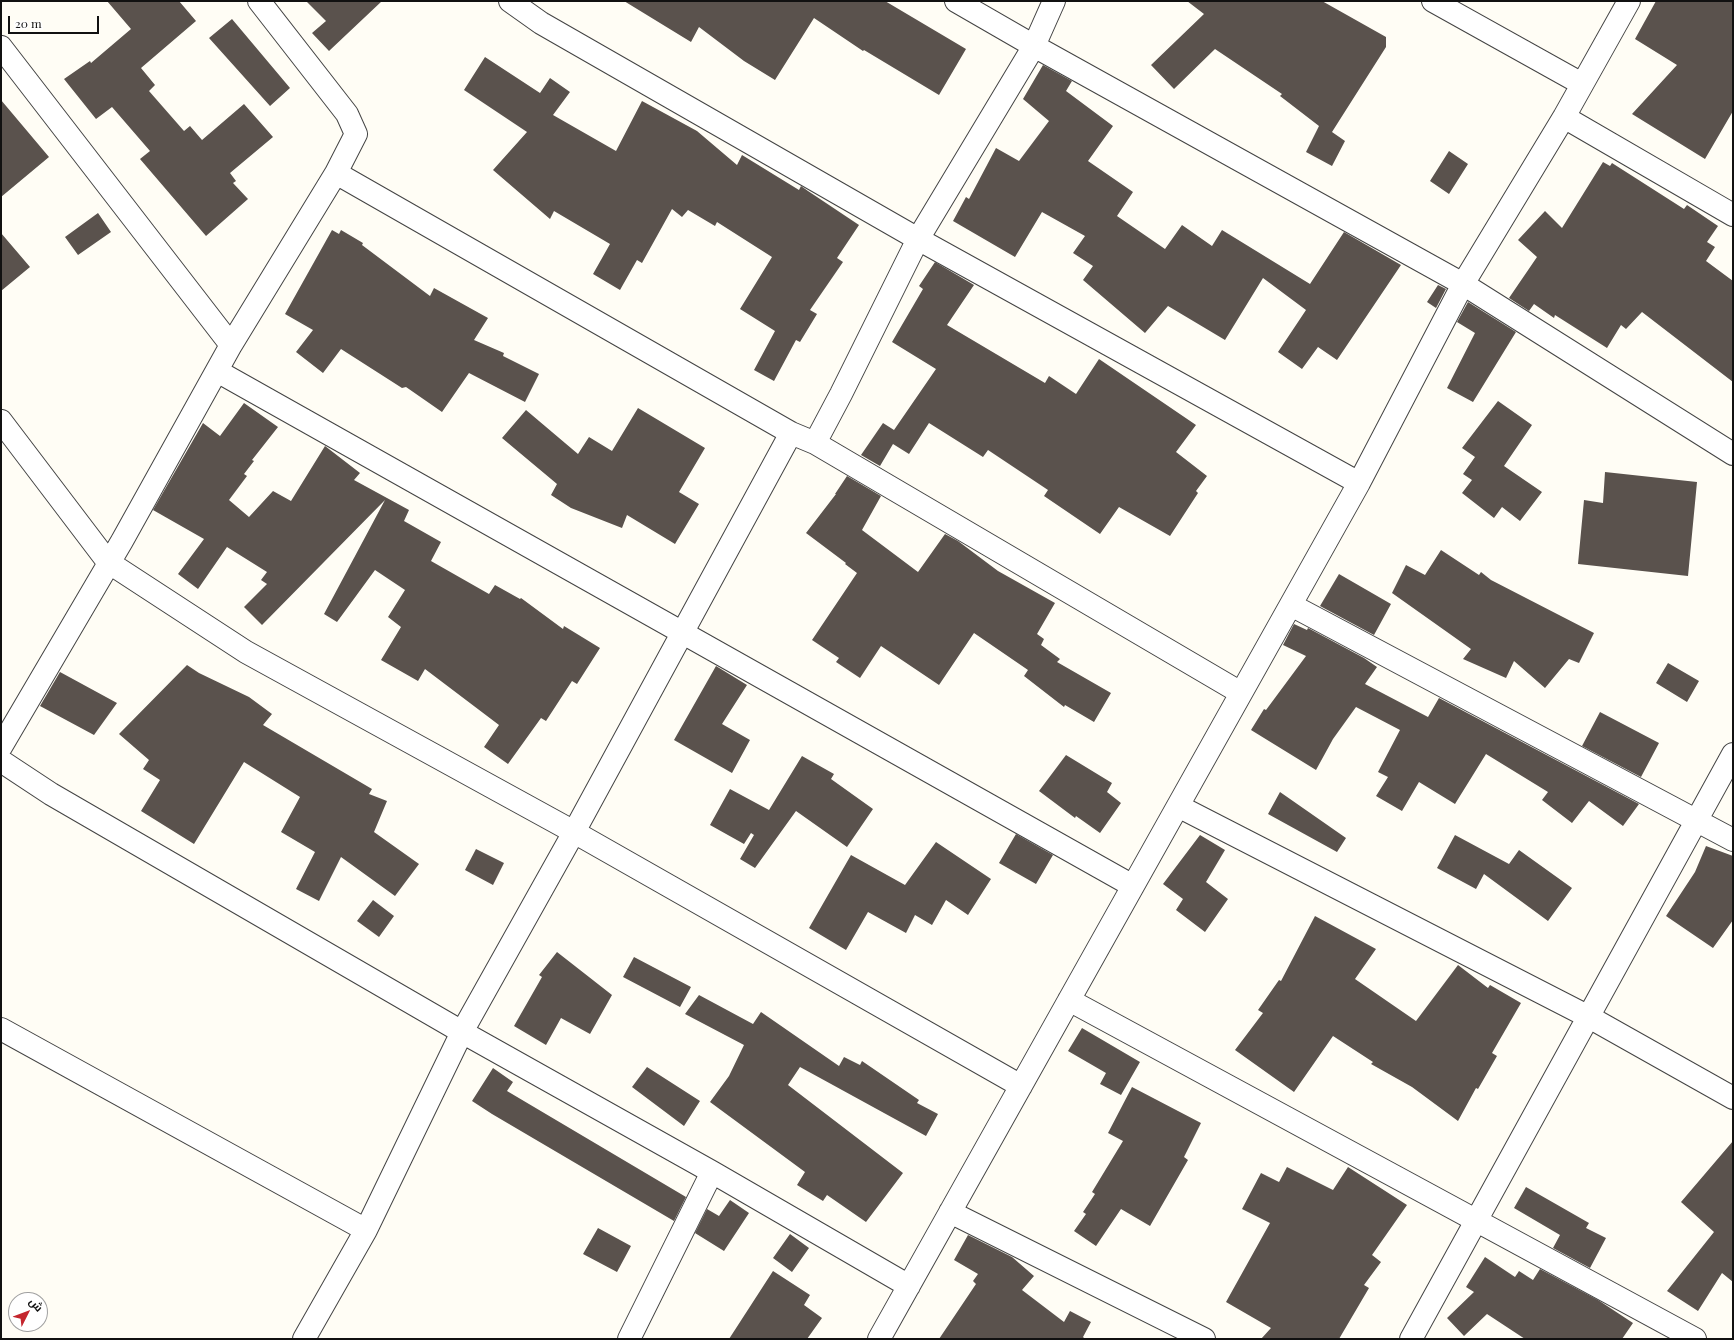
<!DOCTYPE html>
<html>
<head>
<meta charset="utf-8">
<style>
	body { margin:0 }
	#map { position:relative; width:1734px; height:1340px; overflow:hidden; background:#fffdf5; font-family:"Playfair Display",Cairo,serif }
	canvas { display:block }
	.frame { position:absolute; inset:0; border:2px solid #111; pointer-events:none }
	.north { position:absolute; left:8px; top:1292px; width:40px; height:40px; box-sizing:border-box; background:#fff; border:1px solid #a0a0a0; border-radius:50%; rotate:48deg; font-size:11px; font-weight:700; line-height:16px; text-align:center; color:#111 }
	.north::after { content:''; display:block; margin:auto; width:14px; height:18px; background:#c4262e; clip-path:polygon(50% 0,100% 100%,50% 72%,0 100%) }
	.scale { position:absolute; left:8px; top:16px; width:91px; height:18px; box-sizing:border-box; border:2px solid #111; border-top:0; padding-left:5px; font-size:12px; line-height:14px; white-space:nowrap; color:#111; -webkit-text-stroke:3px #fff; paint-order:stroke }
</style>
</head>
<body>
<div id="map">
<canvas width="1734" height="1340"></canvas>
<div class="frame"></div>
<div class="north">ش</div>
<div class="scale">20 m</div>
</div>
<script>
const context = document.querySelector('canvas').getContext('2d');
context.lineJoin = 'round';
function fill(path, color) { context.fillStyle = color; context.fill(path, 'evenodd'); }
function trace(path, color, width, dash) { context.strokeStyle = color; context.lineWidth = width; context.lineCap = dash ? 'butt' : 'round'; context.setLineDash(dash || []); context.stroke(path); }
const building = new Path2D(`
	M 107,1 L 179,1 L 196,21 L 141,68 L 155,85 L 149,91 L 184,131 L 190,126 L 202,140 L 244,104 L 273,137 L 230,173 L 236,181 L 233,183 L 248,199 L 206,236 L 140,159 L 150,151 L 112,107 L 96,119 L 64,79 L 90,61 L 91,63 L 131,29 Z
	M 306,1 L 382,1 L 329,51 L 312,33 L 326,21 Z
	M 624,1 L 885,1 L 966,49 L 939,95 L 864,50 L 863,51 L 814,18 L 775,80 L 744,61 L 699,27 L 691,42 Z
	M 1187,1 L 1322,1 L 1386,37 L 1386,47 L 1332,132 L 1345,141 L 1332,166 L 1306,152 L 1319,126 L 1280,96 L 1282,94 L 1215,49 L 1174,89 L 1151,65 L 1204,14 Z
	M 1656,1 L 1733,1 L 1733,111 L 1705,159 L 1632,114 L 1677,65 L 1635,39 Z
	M 232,19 L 290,88 L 270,106 L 209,38 Z
	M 485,57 L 540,93 L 550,78 L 570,92 L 553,115 L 616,151 L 642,101 L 697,131 L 737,165 L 742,155 L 799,190 L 801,186 L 808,191 L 859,225 L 837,258 L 843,262 L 810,310 L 817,314 L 800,342 L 796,340 L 774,381 L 754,370 L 775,331 L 740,309 L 772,257 L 717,222 L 715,226 L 688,210 L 682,217 L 672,209 L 642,263 L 637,260 L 620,290 L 593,274 L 610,244 L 554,211 L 550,219 L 493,170 L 527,132 L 464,90 Z
	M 1043,65 L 1072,81 L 1066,91 L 1113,126 L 1088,161 L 1133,192 L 1117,216 L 1165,249 L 1182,225 L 1212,246 L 1222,230 L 1310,284 L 1344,232 L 1401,265 L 1337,360 L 1318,347 L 1302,369 L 1278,352 L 1306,310 L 1263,278 L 1225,340 L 1168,306 L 1145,333 L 1083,280 L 1093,266 L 1073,253 L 1085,236 L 1042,212 L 1015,257 L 953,221 L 966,197 L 969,199 L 996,148 L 1019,161 L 1049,121 L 1023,99 Z
	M 1,100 L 49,157 L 1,197 Z
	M 1449,151 L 1468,164 L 1449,194 L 1430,181 Z
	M 1603,162 L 1610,166 L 1612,163 L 1684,209 L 1687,205 L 1718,226 L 1707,242 L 1715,247 L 1706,261 L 1733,281 L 1733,382 L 1642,312 L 1626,329 L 1621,325 L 1607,348 L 1555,315 L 1554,318 L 1534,304 L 1529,311 L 1509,298 L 1537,257 L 1518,240 L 1545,211 L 1562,228 Z
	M 98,213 L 111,232 L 78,255 L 65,237 Z
	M 332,230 L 339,234 L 341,230 L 363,243 L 362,245 L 430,296 L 434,288 L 488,318 L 474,340 L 504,353 L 503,356 L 539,374 L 525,402 L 469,373 L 442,412 L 406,387 L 402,388 L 341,349 L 323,373 L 296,352 L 313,330 L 285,314 Z
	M 1,233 L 30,267 L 1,291 Z
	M 935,262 L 974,285 L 947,325 L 1045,383 L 1049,376 L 1076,394 L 1099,359 L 1196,425 L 1176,452 L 1207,476 L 1196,491 L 1198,493 L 1170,536 L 1119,507 L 1100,534 L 1044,496 L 1048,490 L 988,450 L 983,457 L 929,423 L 909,454 L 893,444 L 880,466 L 861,455 L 883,423 L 894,430 L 936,369 L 892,342 L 923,289 L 919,286 Z
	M 1438,285 L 1446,289 L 1436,308 L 1427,302 Z
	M 1468,302 L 1516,332 L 1473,402 L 1447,388 L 1475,333 L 1457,322 Z
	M 1498,401 L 1532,425 L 1504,466 L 1542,492 L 1520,521 L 1502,507 L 1494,518 L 1462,493 L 1472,480 L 1463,474 L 1475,457 L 1462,448 Z
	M 244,403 L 278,427 L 252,460 L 254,461 L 244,474 L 247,476 L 229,500 L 249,517 L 273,491 L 291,501 L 325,446 L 360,473 L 354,480 L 409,510 L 404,521 L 441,542 L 431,561 L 489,594 L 495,585 L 520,599 L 521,598 L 563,629 L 564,626 L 600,648 L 577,684 L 572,681 L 546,721 L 541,718 L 508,764 L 484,747 L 499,725 L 425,669 L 418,681 L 381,660 L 401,627 L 388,617 L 405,590 L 375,570 L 337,622 L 324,614 L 385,500 L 262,625 L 244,607 L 267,584 L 261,580 L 267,572 L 227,547 L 198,589 L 178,574 L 204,539 L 153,510 L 203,423 L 220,436 Z
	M 638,408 L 705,448 L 679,492 L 699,504 L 675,544 L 627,515 L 622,528 L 571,508 L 551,495 L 557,484 L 502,438 L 526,410 L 578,454 L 589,437 L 612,451 Z
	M 1605,472 L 1697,482 L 1688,576 L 1578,564 L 1584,500 L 1603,503 Z
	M 847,476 L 881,496 L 862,530 L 918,572 L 945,534 L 958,541 L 998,571 L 1055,603 L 1037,634 L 1044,639 L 1041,645 L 1060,659 L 1057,662 L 1111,693 L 1094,722 L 1065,705 L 1064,707 L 1024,676 L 1028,670 L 974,633 L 939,685 L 881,646 L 860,678 L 836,662 L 839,658 L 812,640 L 857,573 L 845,564 L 846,563 L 806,533 L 836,494 L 835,494 Z
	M 1441,550 L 1479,575 L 1481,572 L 1491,580 L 1594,633 L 1579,663 L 1569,659 L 1545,688 L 1514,661 L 1506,678 L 1463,659 L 1471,649 L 1392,593 L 1406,565 L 1425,575 Z
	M 1339,574 L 1391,604 L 1374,635 L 1320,606 Z
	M 1294,624 L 1307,630 L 1308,628 L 1364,658 L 1377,667 L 1365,684 L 1428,717 L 1439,698 L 1639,804 L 1623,826 L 1589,801 L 1572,823 L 1542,800 L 1548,792 L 1486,754 L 1455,804 L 1419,782 L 1402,811 L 1376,796 L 1388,777 L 1378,772 L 1400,730 L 1356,707 L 1333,739 L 1316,770 L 1251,730 L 1264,709 L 1266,710 L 1306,656 L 1283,645 Z
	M 1668,663 L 1699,681 L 1687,702 L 1656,683 Z
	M 187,665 L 199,673 L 249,697 L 272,714 L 263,725 L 372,789 L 369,794 L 387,801 L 374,832 L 419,864 L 395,896 L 341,857 L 319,901 L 296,889 L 315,852 L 281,832 L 300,797 L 244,762 L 194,844 L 141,811 L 160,780 L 143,769 L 149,760 L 119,734 Z
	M 716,666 L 747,685 L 722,724 L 750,740 L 732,773 L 674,740 Z
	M 60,672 L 117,703 L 94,735 L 40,706 Z
	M 1600,712 L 1659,743 L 1641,777 L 1582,746 Z
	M 1066,755 L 1112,783 L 1107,792 L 1121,803 L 1100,833 L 1076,816 L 1075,818 L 1039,791 Z
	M 802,756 L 834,774 L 831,779 L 873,809 L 847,847 L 796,811 L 755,868 L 740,859 L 754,835 L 751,833 L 744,844 L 710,825 L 730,789 L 769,810 Z
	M 1280,792 L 1346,838 L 1337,852 L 1268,814 Z
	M 1016,834 L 1053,855 L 1036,884 L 999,863 Z
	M 1200,835 L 1225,850 L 1206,882 L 1228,899 L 1205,932 L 1176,910 L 1183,899 L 1163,884 Z
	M 1455,835 L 1509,864 L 1519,850 L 1572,888 L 1548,921 L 1484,874 L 1476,889 L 1437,868 Z
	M 936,842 L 991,879 L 968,915 L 946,900 L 932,925 L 915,915 L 906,933 L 868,912 L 846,950 L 809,928 L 851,855 L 905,885 Z
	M 1706,846 L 1733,856 L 1733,920 L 1713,948 L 1666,916 L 1695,872 Z
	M 476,849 L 504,863 L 493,885 L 465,870 Z
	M 373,900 L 394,916 L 379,937 L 357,921 Z
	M 1315,916 L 1376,949 L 1355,979 L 1416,1021 L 1458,965 L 1488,988 L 1490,985 L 1521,1003 L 1492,1053 L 1497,1056 L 1478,1089 L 1476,1088 L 1458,1121 L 1412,1087 L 1371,1064 L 1373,1062 L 1333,1036 L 1294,1092 L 1235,1050 L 1263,1013 L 1258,1010 L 1279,980 L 1281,981 Z
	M 557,952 L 612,995 L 590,1034 L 561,1018 L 546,1045 L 514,1026 L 542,977 L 539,975 Z
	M 634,957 L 691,987 L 680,1007 L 623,977 Z
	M 699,995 L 753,1024 L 761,1012 L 839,1066 L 844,1057 L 860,1065 L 862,1061 L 919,1100 L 917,1103 L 938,1114 L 926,1136 L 800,1067 L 788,1085 L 903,1173 L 866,1222 L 827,1195 L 823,1201 L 797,1185 L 805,1172 L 710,1102 L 729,1076 L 744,1045 L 685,1014 Z
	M 1082,1028 L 1140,1062 L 1121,1095 L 1100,1084 L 1106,1073 L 1068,1051 Z
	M 647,1067 L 700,1101 L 684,1126 L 632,1087 Z
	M 493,1068 L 513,1082 L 507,1091 L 686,1197 L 674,1221 L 492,1114 L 472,1101 Z
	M 1132,1087 L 1201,1123 L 1184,1157 L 1188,1160 L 1150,1226 L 1121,1209 L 1096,1246 L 1074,1231 L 1086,1214 L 1083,1212 L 1095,1194 L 1092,1192 L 1123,1141 L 1108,1133 Z
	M 1733,1141 L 1733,1282 L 1722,1273 L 1698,1311 L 1667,1291 L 1714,1232 L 1681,1202 Z
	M 1287,1167 L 1333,1190 L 1348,1167 L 1407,1205 L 1372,1255 L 1381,1262 L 1364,1285 L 1369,1288 L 1339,1339 L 1261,1339 L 1271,1328 L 1226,1302 L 1270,1223 L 1242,1209 L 1261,1173 L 1279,1182 Z
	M 1526,1187 L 1589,1223 L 1586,1228 L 1606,1238 L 1590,1268 L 1553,1248 L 1560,1235 L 1514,1208 Z
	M 730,1200 L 749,1213 L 724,1251 L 695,1233 L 707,1209 L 719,1216 Z
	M 598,1228 L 631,1246 L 617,1272 L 583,1254 Z
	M 790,1234 L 809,1248 L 792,1272 L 773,1258 Z
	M 968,1235 L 1012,1257 L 1034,1276 L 1022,1290 L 1064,1322 L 1070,1311 L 1091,1322 L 1083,1337 L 1085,1339 L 939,1339 L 976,1284 L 973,1281 L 978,1274 L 954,1260 Z
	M 1485,1257 L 1515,1277 L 1519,1271 L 1533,1280 L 1540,1269 L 1598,1300 L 1633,1323 L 1622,1339 L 1525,1339 L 1487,1314 L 1464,1336 L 1447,1318 L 1474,1292 L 1466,1287 Z
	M 773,1271 L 810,1295 L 804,1305 L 822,1318 L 807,1339 L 729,1339 Z`);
const street = new Path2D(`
	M 510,1 L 541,23 L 918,239 L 1359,483
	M 956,1 L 1034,46 L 1463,284 L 1733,454
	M 1433,1 L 1582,84
	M 1,47 L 231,345
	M 1564,117 L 1733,215
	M 336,173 L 791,433 L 815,443 L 1241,693
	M 217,371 L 1133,886
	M 1,421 L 108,562 L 246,652 L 574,832 L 1021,1086
	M 815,443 L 841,394 L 918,239 L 1034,46 L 1054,1
	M 1291,605 L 1733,840
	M 1,747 L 122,541 L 231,345 L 336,173 L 356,134 L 347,114 L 259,1
	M 1,761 L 51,794 L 462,1032 L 712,1172 L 909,1286
	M 1178,806 L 1589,1017 L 1733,1098
	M 1069,1000 L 1695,1339
	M 1,1029 L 366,1230
	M 950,1212 L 1204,1339
	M 304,1339 L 366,1230 L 462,1032 L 574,832 L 791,433
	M 629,1339 L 712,1172
	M 879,1339 L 1359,483 L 1463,284 L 1564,117 L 1629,1
	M 1411,1339 L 1733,754`);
fill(building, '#5a524d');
trace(street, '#444', 24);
trace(street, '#fff', 22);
</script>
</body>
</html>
